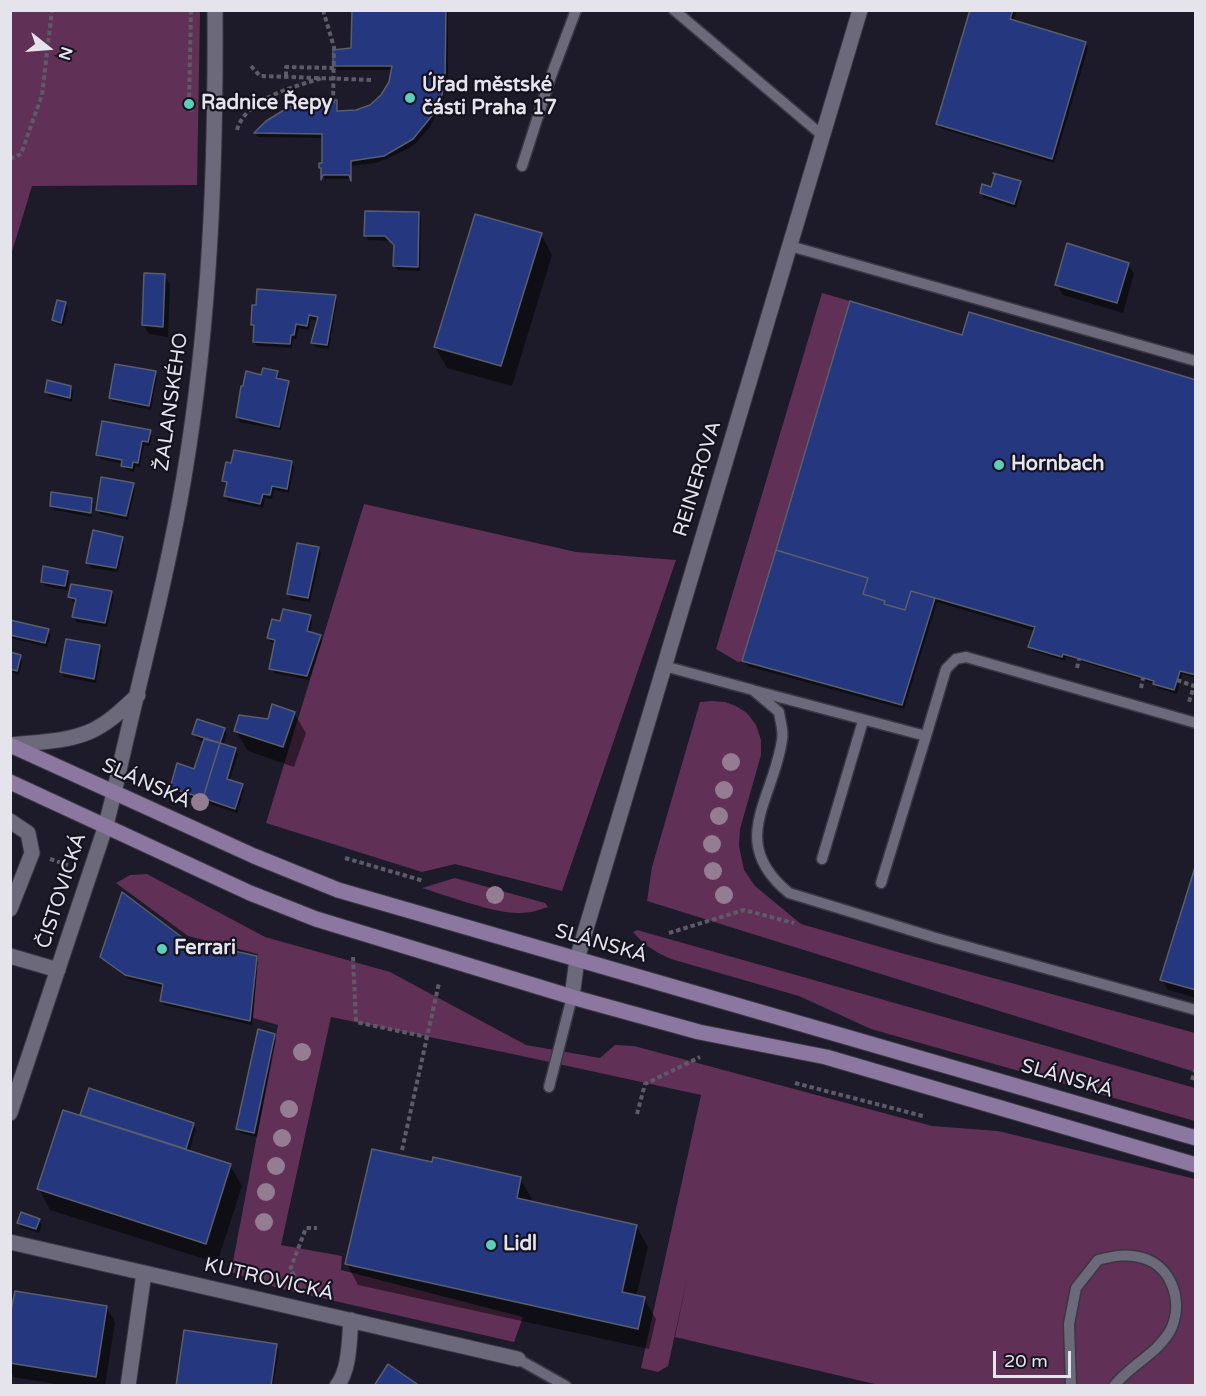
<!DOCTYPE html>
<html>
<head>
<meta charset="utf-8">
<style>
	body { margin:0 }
	#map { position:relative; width:1206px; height:1396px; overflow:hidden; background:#1d1b29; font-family:"Varela Round",sans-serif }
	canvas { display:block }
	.frame { position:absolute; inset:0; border:12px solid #e5e4ed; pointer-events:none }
	.north { position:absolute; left:18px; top:18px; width:60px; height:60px; -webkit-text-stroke:4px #14121f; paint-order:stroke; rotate:107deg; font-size:16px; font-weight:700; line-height:24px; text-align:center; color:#e5e4ed }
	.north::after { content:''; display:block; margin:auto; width:21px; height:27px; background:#e5e4ed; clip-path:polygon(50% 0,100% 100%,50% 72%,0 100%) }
	.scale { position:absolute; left:993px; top:1351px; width:78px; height:27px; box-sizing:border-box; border:3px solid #e5e4ed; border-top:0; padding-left:8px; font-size:18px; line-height:21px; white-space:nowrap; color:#e5e4ed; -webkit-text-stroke:4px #14121f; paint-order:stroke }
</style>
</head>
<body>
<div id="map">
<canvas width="1206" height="1396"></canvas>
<div class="frame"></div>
<div class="north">N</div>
<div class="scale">20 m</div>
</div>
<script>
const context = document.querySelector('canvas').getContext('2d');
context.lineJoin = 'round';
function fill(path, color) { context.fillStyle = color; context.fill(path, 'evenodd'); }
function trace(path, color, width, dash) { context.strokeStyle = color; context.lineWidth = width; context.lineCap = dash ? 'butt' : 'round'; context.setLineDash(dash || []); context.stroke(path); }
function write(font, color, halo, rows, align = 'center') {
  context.font = font + ' "Varela Round",sans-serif'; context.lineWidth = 4.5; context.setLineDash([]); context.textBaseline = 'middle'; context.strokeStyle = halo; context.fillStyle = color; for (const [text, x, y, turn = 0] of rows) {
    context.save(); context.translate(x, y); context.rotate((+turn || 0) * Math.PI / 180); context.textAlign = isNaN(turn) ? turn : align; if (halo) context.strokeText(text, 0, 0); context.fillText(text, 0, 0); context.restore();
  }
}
const green = new Path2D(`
	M 11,10 L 200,11 L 197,185 L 32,186 L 11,255 Z
	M 822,293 L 850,301 L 745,658 L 742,661 L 738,662 L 716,649 Z
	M 364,504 L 576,552 L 676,560 L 562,891 L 455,864 L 422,872 L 266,823 Z
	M 712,701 L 725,702 L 736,706 L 747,713 L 756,725 L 761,740 L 761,755 L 740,829 L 739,846 L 744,870 L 755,886 L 801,924 L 901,953 L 1195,1033 L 1195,1072 L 647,901 L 652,867 L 700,702 Z
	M 147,874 L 265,937 L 390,972 L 526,1045 L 600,1058 L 615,1045 L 634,1046 L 932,1126 L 998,1131 L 1195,1179 L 1195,1385 L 879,1385 L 675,1337 L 687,1279 L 668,1366 L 658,1372 L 641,1368 L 701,1095 L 508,1053 L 331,1017 L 281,1245 L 342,1256 L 341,1270 L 523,1317 L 514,1342 L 278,1288 L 231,1272 L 278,1025 L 253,1018 L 258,954 L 188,936 L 116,883 L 130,875 Z
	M 455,878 L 545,903 L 548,907 C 539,910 530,913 520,913 C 496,914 448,896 422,888 Z
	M 637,930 L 1195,1088 L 1195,1121 L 871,1029 L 799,996 L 671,959 C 655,952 644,945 633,932 Z`);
const shadow = new Path2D(`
	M 353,10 L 448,10 L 448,75 L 443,101 L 430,127 L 416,143 L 406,150 L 376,163 L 352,166 L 352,179 L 325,179 L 323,174 L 323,138 L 258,137 L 256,133 L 267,122 L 336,102 L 339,112 L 356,111 L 371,106 L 382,96 L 390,82 L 392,70 L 337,70 L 334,65 L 353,49 Z
	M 972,10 L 1017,10 L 1013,21 L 1085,43 L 1088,48 L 1054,163 L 940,128 L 938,124 Z
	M 1020,182 L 1022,187 L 1016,208 L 984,198 L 981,193 Z
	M 419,214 L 421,218 L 420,271 L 398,270 L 395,266 L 395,247 L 389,241 L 368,240 L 366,235 Z
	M 541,234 L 552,255 L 512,386 L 447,368 L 435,347 Z
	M 1128,264 L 1134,274 L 1123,313 L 1063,295 L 1057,285 Z
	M 164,275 L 170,285 L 168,337 L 149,334 L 143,324 Z
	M 335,296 L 337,301 L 329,349 L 315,347 L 313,342 L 318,321 L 311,319 L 309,330 L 299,328 L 296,339 L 293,339 L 292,348 L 257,346 L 254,342 L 255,330 L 252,325 Z
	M 65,303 L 68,308 L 63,326 L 56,324 L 54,320 Z
	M 963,336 L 1196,381 L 1196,678 L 1182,674 L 1177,694 L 1157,688 L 1155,684 L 1066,657 L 1065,661 L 1033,651 L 1030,647 L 1035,631 L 937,602 L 904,709 L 747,666 L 744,661 Z
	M 277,372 L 279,377 L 278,380 L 288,382 L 290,387 L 281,430 L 240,422 L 237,417 L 263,376 Z
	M 155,373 L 157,377 L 151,410 L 113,402 L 110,398 Z
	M 70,387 L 73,392 L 72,402 L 49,396 L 46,392 Z
	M 150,431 L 152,436 L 150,446 L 144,445 L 140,467 L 135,466 L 134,472 L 126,470 L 123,464 L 101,459 L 98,455 Z
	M 292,463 L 294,467 L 289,493 L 274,490 L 272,499 L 265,498 L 263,508 L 228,501 L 225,496 L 226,486 L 224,481 Z
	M 133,485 L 135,489 L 128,520 L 100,514 L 98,510 Z
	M 91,500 L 94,504 L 92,517 L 54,510 L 51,506 Z
	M 122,538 L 124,543 L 118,572 L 91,568 L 88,563 Z
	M 318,548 L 321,553 L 310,602 L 291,599 L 288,594 Z
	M 67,572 L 70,577 L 67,590 L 45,586 L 42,581 Z
	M 111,592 L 114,596 L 107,627 L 76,622 L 74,617 L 77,603 L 73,602 L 70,597 Z
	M 310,617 L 312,621 L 310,634 L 320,637 L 322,641 L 309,680 L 274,673 L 271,668 L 276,643 L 271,642 L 268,637 L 281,623 Z
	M 10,621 L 48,631 L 51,635 L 47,647 L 10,638 Z
	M 99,647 L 102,651 L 96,683 L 64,677 L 62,672 Z
	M 10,654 L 20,656 L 22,661 L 19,675 L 10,672 Z
	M 294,713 L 306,733 L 294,767 L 248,751 L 236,731 Z
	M 224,729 L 227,734 L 223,746 L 235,749 L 238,754 L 229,782 L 242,785 L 244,790 L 237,813 L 174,792 L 171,788 L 195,770 L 205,742 L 197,739 L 194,734 Z
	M 1196,869 L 1196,998 L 1168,990 L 1162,980 Z
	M 187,942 L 256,958 L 258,962 L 252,1025 L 164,1005 L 161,1001 L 164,988 L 129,979 L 105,961 L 102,957 Z
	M 274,1035 L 276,1040 L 257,1137 L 240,1133 L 238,1129 Z
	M 82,1116 L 193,1125 L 196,1129 L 189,1152 L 230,1165 L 242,1186 L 217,1263 L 50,1210 L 39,1189 Z
	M 433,1163 L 520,1178 L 532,1199 L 531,1203 L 636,1226 L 648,1247 L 636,1297 L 644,1299 L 656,1319 L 649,1349 L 358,1285 L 347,1264 Z
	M 39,1220 L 42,1224 L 39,1233 L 21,1227 L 18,1223 Z
	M 106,1307 L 115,1322 L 105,1386 L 67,1386 L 14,1377 L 10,1371 L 10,1325 Z
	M 276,1345 L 279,1350 L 273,1386 L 177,1386 Z`);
const building = new Path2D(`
	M 352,10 L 446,10 L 445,80 L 442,95 L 435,112 L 413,139 L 384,156 L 351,161 L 351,181 L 349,175 L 323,175 L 321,180 L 321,168 L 319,168 L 319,163 L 322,163 L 322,134 L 254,133 L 266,121 L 289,107 L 306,102 L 337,100 L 337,111 L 356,110 L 370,105 L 381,95 L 389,82 L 392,66 L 333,66 L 333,50 L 351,48 Z
	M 970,10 L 1013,10 L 1010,19 L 1086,42 L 1052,159 L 936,124 Z
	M 993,173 L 1021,181 L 1014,204 L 980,193 L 982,184 L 991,187 L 995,174 Z
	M 365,211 L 419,212 L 418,267 L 393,266 L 394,245 L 385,236 L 364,236 Z
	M 475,214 L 542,233 L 501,366 L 434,347 Z
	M 1067,243 L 1129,263 L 1117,303 L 1055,285 Z
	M 144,273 L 165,274 L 163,327 L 142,325 Z
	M 257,289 L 336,295 L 327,345 L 311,343 L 318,317 L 309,315 L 307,326 L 296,324 L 294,335 L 291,335 L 290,344 L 253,342 L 254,325 L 251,325 L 252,305 L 256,305 Z
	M 57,300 L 66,302 L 61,323 L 52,320 Z
	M 850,301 L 962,335 L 969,312 L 1196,380 L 1196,675 L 1180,671 L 1174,690 L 1153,684 L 1154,681 L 1063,654 L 1062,657 L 1028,647 L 1035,627 L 911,591 L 905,610 L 884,604 L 885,601 L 863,594 L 868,578 L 776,550 Z
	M 115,364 L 156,371 L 149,406 L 109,398 Z
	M 263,368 L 278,371 L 276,378 L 289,381 L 279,427 L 236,417 L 241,386 L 243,386 L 246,371 L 261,375 Z
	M 47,380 L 71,386 L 70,398 L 45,392 Z
	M 102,421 L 151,430 L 148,442 L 142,441 L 138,463 L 133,462 L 132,468 L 121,466 L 122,460 L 96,455 Z
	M 234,450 L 292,461 L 287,489 L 272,486 L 270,495 L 263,494 L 260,504 L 224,496 L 227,482 L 222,481 L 226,462 L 231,463 Z
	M 101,477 L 134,483 L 126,516 L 96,510 Z
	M 51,492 L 92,498 L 91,513 L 50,506 Z
	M 93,530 L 123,537 L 116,568 L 86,563 Z
	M 297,543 L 319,547 L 308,598 L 287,594 Z
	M 776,550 L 868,578 L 863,594 L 885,601 L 884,604 L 905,610 L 911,591 L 935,598 L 902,705 L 742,661 Z
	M 43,566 L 68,571 L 65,586 L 41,582 Z
	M 71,584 L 112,591 L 105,623 L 72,617 L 76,599 L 68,597 Z
	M 283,609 L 311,615 L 307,631 L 321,635 L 307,676 L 269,669 L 275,640 L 267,638 L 272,619 L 280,621 Z
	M 10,620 L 49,629 L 45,643 L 10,635 Z
	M 66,639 L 100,645 L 94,679 L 60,672 Z
	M 10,652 L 21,655 L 17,671 L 10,669 Z
	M 272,704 L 295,712 L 283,747 L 234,731 L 239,715 L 268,719 Z
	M 197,719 L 225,728 L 220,743 L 192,734 Z
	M 204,739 L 220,743 L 203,798 L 170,788 L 177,763 L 194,769 Z
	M 220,743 L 236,748 L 227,779 L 243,784 L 235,809 L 203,798 Z
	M 1196,864 L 1196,990 L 1160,980 Z
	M 122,892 L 187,941 L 257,956 L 250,1021 L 160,1001 L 163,984 L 125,975 L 100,957 Z
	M 258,1029 L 275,1034 L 254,1133 L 236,1129 Z
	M 89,1088 L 194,1123 L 186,1149 L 80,1115 Z
	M 63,1110 L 231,1164 L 206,1244 L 37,1189 Z
	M 372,1149 L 432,1162 L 433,1157 L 521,1177 L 517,1198 L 637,1225 L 622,1292 L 645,1297 L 638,1329 L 345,1264 Z
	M 21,1212 L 40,1219 L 36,1229 L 17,1223 Z
	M 15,1291 L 107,1306 L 96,1377 L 10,1363 L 10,1316 Z
	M 184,1330 L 277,1344 L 271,1386 L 176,1386 Z
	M 388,1364 L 420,1386 L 374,1386 Z`);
const path = new Path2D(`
	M 191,10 L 189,104 L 193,114
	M 251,66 L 260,76 L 374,80
	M 286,76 L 286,67 L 334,68
	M 237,130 C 246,98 294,87 322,78
	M 10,159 L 21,154 L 42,95 L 52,10
	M 1077,668 L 1079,659
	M 1177,680 L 1194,686 L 1189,702
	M 1141,688 L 1143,678
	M 345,858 L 424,881
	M 50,859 L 68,865
	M 669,933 L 744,910 L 794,923
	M 353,957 L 356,1022 L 427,1037
	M 1192,1080 L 1196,1068
	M 795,1083 L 923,1116
	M 637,1114 L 645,1084 L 700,1057
	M 402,1150 L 439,983
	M 296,1289 L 298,1280 L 290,1270 L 306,1228 L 317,1228`);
const service = new Path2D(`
	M 674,10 L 823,136
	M 522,166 L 550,79 L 576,10
	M 790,246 L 1196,361
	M 664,666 L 753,690 L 779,712 C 780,721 784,731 782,740 C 773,801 727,842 789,893 L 936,938 L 1196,1010
	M 756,691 L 926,736 L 946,669 L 956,659 L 966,657 L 1196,723
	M 822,859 L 863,721
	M 881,883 L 926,736
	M 549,1087 L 572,997
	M 518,1359 L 566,1386
	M 1071,1386 L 1069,1324 L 1076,1288 L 1098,1260 C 1114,1256 1127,1253 1143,1258 C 1173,1267 1184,1304 1170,1331 C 1157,1354 1130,1365 1114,1386`);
const minor = new Path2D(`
	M 10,821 L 28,833 L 32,853 L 10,909
	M 10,956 L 58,970
	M 572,997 L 577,959 L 860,10
	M 10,1113 L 106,825 L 114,793
	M 10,1242 L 518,1359
	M 128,1386 L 144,1273
	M 337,1386 C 350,1369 349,1341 351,1320`);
const tertiary = new Path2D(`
	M 10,745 C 36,742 65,742 89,732 C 108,724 123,709 138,695
	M 114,793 C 137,687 166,584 184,477 C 210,323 216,167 215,10`);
const secondary = new Path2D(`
	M 10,745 L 254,856 L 338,890 L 1196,1138
	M 10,782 L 250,893 L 316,919 L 572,997 L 699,1032 L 826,1057 L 1196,1165`);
const pathBridge = new Path2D(`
	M 323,10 L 334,47 L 333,103`);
const trees = [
	[731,762],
	[724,790],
	[200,802],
	[719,816],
	[712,844],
	[713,871],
	[495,895],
	[724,895],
	[302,1052],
	[289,1109],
	[282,1138],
	[276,1166],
	[266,1192],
	[264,1222]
];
const markers = [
	[410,98,6,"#5cceba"],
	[189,104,6,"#5cceba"],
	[999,465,6,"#5cceba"],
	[162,949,6,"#5cceba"],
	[491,1245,6,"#5cceba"]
];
const poiNames = [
	["Úřad městské",422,86],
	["části Praha 17",422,109],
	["Radnice Řepy",201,104],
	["Hornbach",1011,465],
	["Ferrari",174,949],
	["Lidl",503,1245]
];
const streetNames = [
	["ŽALANSKÉHO",172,402,-82],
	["REINEROVA",698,479,-73],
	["SLÁNSKÁ",146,784,24],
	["ČISTOVICKÁ",62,891,-72],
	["SLÁNSKÁ",601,944,16],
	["SLÁNSKÁ",1067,1079,16],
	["KUTROVICKÁ",269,1280,13]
];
fill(green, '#613056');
fill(shadow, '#0007');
fill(building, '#25377e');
trace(building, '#585e6e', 1.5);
trace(service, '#393741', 13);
trace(minor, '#393741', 17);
trace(tertiary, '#393741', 17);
trace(secondary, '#393741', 17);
trace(path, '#5d5b68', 4, [4.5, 3]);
trace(service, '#6b697a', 10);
trace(minor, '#6b697a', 15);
trace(tertiary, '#6b697a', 15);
trace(secondary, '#8b77a0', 15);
trace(pathBridge, '#5d5b68', 4, [4.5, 3]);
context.fillStyle = '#947c93';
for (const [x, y] of trees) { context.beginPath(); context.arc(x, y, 9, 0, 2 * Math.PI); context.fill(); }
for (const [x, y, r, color] of markers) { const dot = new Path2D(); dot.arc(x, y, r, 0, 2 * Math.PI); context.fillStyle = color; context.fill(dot); trace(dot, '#14121f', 2); }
write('bold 20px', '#e5e4ed', '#14121f', poiNames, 'left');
write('20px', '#e5e4ed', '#14121f', streetNames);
</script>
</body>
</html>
